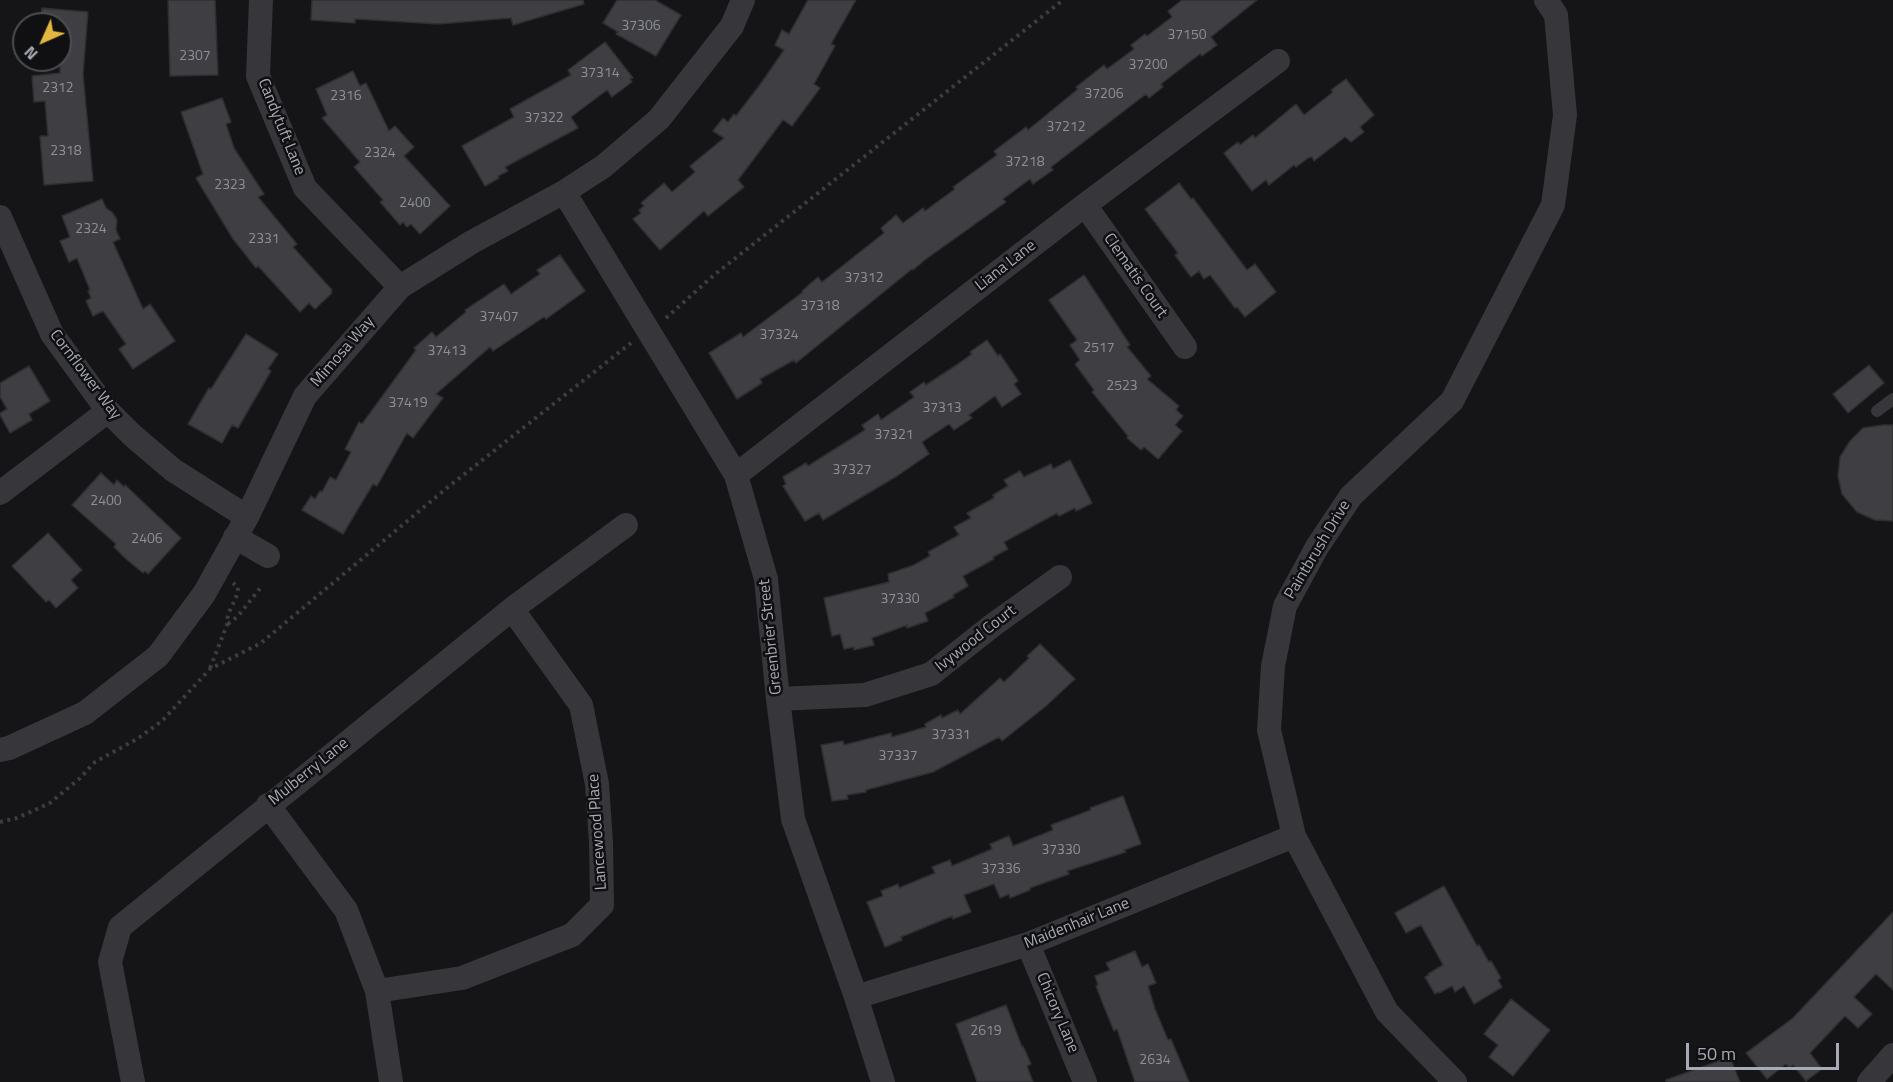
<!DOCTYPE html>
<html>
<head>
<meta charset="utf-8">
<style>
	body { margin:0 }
	#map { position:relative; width:1893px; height:1082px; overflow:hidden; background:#151416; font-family:"Titillium Web",sans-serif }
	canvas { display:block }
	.north { position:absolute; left:12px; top:12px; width:60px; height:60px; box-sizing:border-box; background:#100f11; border:2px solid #4c4d53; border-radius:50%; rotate:225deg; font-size:16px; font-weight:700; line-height:24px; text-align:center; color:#a7abb5 }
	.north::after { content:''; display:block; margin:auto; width:21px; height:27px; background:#e3b73f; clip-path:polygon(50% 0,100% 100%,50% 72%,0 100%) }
	.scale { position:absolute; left:1686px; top:1043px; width:153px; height:27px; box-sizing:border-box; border:3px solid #a7abb5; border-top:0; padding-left:8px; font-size:18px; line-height:21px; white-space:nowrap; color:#a7abb5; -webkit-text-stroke:4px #100f11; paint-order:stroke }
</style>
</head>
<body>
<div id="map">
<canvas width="1893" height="1082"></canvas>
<div class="north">N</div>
<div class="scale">50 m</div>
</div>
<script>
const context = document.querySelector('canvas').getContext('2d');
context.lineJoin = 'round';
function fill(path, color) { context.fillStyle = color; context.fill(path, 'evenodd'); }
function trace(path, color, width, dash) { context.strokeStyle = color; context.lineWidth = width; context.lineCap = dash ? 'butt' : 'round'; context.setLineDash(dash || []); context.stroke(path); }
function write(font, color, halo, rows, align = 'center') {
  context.font = font + ' "Titillium Web",sans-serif'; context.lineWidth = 5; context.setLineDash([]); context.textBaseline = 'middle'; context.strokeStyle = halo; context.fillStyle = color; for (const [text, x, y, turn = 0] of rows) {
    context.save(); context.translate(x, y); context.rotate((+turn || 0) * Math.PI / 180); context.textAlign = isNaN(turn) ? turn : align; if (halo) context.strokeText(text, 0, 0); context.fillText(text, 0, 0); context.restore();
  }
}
const building = new Path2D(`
	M 168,0 L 215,0 L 218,75 L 170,76 Z
	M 312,0 L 583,0 L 584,4 L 513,25 L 511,18 L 438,24 L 355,19 L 355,23 L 311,20 Z
	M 617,0 L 655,0 L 681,15 L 656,56 L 616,34 L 618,32 L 603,23 Z
	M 808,0 L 856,0 L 831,44 L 835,46 L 814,84 L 820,88 L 792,126 L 783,120 L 738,180 L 744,187 L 708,216 L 704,211 L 660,250 L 633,219 L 641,213 L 639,210 L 644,206 L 641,203 L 664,183 L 672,192 L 695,172 L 690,166 L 724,138 L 713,131 L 723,118 L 728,122 L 734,114 L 736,116 L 762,82 L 784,50 L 775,45 L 782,30 L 789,34 Z
	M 1182,0 L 1257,0 L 1211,37 L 1217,45 L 1202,56 L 1200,54 L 1175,73 L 1161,84 L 1163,87 L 1149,98 L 1146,94 L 1051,167 L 1053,170 L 1033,184 L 1030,179 L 1003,199 L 1006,202 L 926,259 L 913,270 L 912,269 L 796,363 L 794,360 L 760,379 L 762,383 L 737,399 L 709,353 L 741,333 L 743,337 L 803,292 L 802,291 L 818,277 L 822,282 L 884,233 L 881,228 L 896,215 L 903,223 L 923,208 L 925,211 L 955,189 L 953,187 L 997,155 L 994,151 L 1026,127 L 1028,130 L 1078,89 L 1076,87 L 1104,65 L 1107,69 L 1134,49 L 1131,45 L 1145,34 L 1147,36 L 1172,17 L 1168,11 Z
	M 42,8 L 88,12 L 83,74 L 93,181 L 44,185 L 40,136 L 48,136 L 45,101 L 34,102 L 32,76 L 60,73 L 60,24 L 40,24 Z
	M 605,42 L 633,78 L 630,79 L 632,82 L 612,97 L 607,90 L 571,117 L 578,128 L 505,167 L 508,171 L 498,176 L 499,178 L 485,186 L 462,146 L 514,117 L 510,109 L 571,75 L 568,70 Z
	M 353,71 L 360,86 L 366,83 L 389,131 L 395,126 L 414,147 L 404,156 L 450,206 L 420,234 L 411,224 L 407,227 L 403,222 L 400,225 L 380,202 L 383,200 L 354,167 L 360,162 L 322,118 L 327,115 L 316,89 Z
	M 1346,79 L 1374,115 L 1360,127 L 1364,132 L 1351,142 L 1345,137 L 1314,161 L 1312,157 L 1308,158 L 1296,167 L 1294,165 L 1269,185 L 1266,180 L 1252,191 L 1224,153 L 1238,142 L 1240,145 L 1253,135 L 1255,138 L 1296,104 L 1304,115 L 1333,92 L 1331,90 Z
	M 222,98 L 231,122 L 226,124 L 234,148 L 264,194 L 258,197 L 297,244 L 293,247 L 332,290 L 331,292 L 332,293 L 315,309 L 309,303 L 300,312 L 258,266 L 256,268 L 233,239 L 196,178 L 203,174 L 181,112 Z
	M 1179,183 L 1191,199 L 1193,198 L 1247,270 L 1255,264 L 1276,292 L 1245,317 L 1237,307 L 1235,308 L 1210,275 L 1204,279 L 1199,271 L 1191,277 L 1175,255 L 1178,253 L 1145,209 Z
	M 102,199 L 106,208 L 112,212 L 117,220 L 116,230 L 120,239 L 113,242 L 143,309 L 150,304 L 175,341 L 133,369 L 119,349 L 126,344 L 103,311 L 93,316 L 86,301 L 91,298 L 88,291 L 90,290 L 77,258 L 69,262 L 60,241 L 70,237 L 62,216 Z
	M 560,255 L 585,291 L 546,319 L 544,317 L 493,351 L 490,347 L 436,394 L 443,398 L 413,438 L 407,433 L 377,486 L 373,484 L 343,534 L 302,510 L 311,496 L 315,499 L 320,491 L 322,492 L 330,477 L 336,480 L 351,452 L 345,449 L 359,422 L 362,424 L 416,350 L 414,348 L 432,332 L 436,337 L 466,312 L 465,310 L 504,284 L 511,294 L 540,274 L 537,270 Z
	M 1084,275 L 1130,345 L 1127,347 L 1151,376 L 1147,379 L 1179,406 L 1176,410 L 1183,416 L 1175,425 L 1182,431 L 1158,459 L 1144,447 L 1141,450 L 1127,438 L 1128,436 L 1092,392 L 1094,390 L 1075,364 L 1080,360 L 1070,345 L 1077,340 L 1049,300 Z
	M 246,334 L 278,354 L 268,369 L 271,371 L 238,428 L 232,425 L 222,443 L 188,424 L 209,388 L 211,389 Z
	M 987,340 L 998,356 L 1000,354 L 1018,381 L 1014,384 L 1021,394 L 1002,407 L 995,396 L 969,415 L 972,418 L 954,430 L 949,424 L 922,442 L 929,454 L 897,476 L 823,520 L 819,513 L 805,521 L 783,486 L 786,484 L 783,477 L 806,463 L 808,466 L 865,430 L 862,425 L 878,414 L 881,420 L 914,397 L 910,392 L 924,382 L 926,385 L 955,366 L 972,354 L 970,352 Z
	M 1869,365 L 1884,383 L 1848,413 L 1833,394 Z
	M 29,366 L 50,401 L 29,414 L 32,420 L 10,433 L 0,415 L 0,413 L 7,409 L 0,397 L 0,383 Z
	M 1883,425 L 1893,425 L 1893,521 L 1875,520 L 1857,512 L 1842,494 L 1838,476 L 1840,457 L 1850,441 L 1863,428 Z
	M 1070,460 L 1092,503 L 1076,511 L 1075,508 L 1059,516 L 1057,513 L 1004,542 L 1008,549 L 993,557 L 994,559 L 963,576 L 968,586 L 953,595 L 954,597 L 925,613 L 928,621 L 907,628 L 907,625 L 872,638 L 874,645 L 854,650 L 854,647 L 844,649 L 840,634 L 832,636 L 824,598 L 889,582 L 888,574 L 914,565 L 930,556 L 928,552 L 959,535 L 954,527 L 971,518 L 967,513 L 994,498 L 993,495 L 1008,486 L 1004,480 L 1020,471 L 1024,477 L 1051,464 L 1053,469 Z
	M 101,473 L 114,485 L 117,480 L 124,487 L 125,485 L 181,538 L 148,574 L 145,571 L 143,573 L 126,559 L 114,547 L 116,544 L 72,505 Z
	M 48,533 L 82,570 L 71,580 L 78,588 L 56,608 L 49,600 L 46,602 L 12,566 Z
	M 1040,644 L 1075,679 L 1046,706 L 1002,741 L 999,737 L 933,772 L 866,790 L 866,792 L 847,795 L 848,799 L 832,801 L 821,745 L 843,741 L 844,745 L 891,733 L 892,737 L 926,727 L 925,724 L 941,715 L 942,718 L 958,710 L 960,714 L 1000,678 L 1004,682 L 1029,658 L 1027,656 Z
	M 1123,796 L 1141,844 L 1124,850 L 1126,852 L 1067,871 L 1069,874 L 1030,888 L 1030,890 L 1010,898 L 1009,894 L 1000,898 L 994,884 L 964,895 L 971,912 L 953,919 L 952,916 L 901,937 L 902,940 L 885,947 L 867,902 L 883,896 L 881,891 L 898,884 L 899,888 L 935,873 L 932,867 L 950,860 L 952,866 L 992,849 L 990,844 L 1009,836 L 1013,846 L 1053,830 L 1051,825 L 1091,810 L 1090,808 Z
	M 1444,886 L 1477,946 L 1479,945 L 1489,962 L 1491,961 L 1501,978 L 1498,980 L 1502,987 L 1474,1004 L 1464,986 L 1455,992 L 1452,986 L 1439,993 L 1438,992 L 1435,994 L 1425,977 L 1429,975 L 1428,974 L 1443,965 L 1421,925 L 1406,933 L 1395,913 Z
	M 1893,912 L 1893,990 L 1876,974 L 1854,997 L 1872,1014 L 1858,1028 L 1845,1016 L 1810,1053 L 1822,1069 L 1806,1081 L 1793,1065 L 1789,1068 L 1786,1064 L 1767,1079 L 1746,1053 L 1793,1018 Z
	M 1135,951 L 1142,967 L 1148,964 L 1156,983 L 1148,986 L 1155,1009 L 1168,1040 L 1171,1039 L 1189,1082 L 1135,1082 L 1117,1029 L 1114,1031 L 1103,1004 L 1096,986 L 1098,985 L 1095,976 L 1110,970 L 1106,963 Z
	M 1511,999 L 1550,1030 L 1513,1076 L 1489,1057 L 1498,1045 L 1484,1034 Z
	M 1006,1005 L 1022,1047 L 1023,1046 L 1031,1064 L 1027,1066 L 1033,1082 L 977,1082 L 956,1024 Z
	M 1730,1057 L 1740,1082 L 1666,1082 L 1666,1080 Z`);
const path = new Path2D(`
	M 666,318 L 714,275 L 1063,0
	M 228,624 L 238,616 L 261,587
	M 210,668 L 227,625 C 226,610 238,601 238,587 L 233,583
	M 0,822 L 17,818 L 50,803 L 79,779 L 95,762 L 137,739 L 162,721 L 210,669 L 261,643 L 448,487 L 631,343`);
const lane = new Path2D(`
	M 1877,411 L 1893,399`);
const street = new Path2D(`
	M 261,0 L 258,76 L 305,188 L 400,287
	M 564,192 L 736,475 L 766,579 L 778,699 L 793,819 L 856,997 L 883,1082
	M 1085,205 L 1185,347
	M 0,217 L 52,334 L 108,411 L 132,435 L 173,470 L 247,517
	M 736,475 L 1085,205 L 1278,61
	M 0,493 L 108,411
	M 235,537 L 268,556
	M 778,699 L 865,695 L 931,674 L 993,625 L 1060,577
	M 0,750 L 9,748 L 85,713 L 158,656 L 204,594 L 247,517 L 305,396 L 400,287 L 472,242 L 564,192 L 604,166 L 659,119 L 732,26 L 743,0
	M 268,805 L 346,910 L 377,991 L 391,1082
	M 1028,944 L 1085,1082
	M 377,991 L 462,978 L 572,935 L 602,905 L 601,843 L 597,784 L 581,705 L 512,609
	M 856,997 L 1028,944 L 1294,836
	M 133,1082 L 110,962 L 120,927 L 512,609 L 626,525
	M 1455,1082 L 1387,1012 L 1294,836 L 1269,730 L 1273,666 L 1285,606 L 1317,547 L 1351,496 L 1452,401 L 1553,205 L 1565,115 L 1556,15 L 1546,0
	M 1869,1082 L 1893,1055`);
const numberNames = [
	["37306",641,27],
	["37150",1187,36],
	["2307",195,57],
	["37200",1148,66],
	["37314",600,74],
	["2312",58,89],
	["37206",1104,95],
	["2316",346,97],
	["37322",544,119],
	["37212",1066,128],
	["2318",66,152],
	["2324",380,154],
	["37218",1025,163],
	["2323",230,186],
	["2400",415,204],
	["2324",91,230],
	["2331",264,240],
	["37312",864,279],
	["37318",820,307],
	["37407",499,318],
	["37324",779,336],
	["2517",1099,349],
	["37413",447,352],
	["2523",1122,387],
	["37419",408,404],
	["37313",942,409],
	["37321",894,436],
	["37327",852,471],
	["2400",106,502],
	["2406",147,540],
	["37330",900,600],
	["37331",951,736],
	["37337",898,757],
	["37330",1061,851],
	["37336",1001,870],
	["2619",986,1032],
	["2634",1155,1061]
];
const streetNames = [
	["Candytuft Lane",281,127,68],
	["Liana Lane",1006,266,-38],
	["Clematis Court",1135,276,55],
	["Mimosa Way",343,352,-49],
	["Cornflower Way",85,375,53],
	["Paintbrush Drive",1318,550,-59],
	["Greenbrier Street",771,637,-96],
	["Ivywood Court",976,639,-38],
	["Mulberry Lane",309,772,-39],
	["Lancewood Place",598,832,-94],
	["Maidenhair Lane",1077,924,-22],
	["Chicory Lane",1057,1013,67]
];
fill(building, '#3f3f43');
trace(building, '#2f2f32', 1.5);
trace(path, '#3c3d42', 4, [3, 4.5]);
trace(lane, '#36363b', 12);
trace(street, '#36363b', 24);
write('14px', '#8d9098', null, numberNames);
write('16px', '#a7abb5', '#100f11', streetNames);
</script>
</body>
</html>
